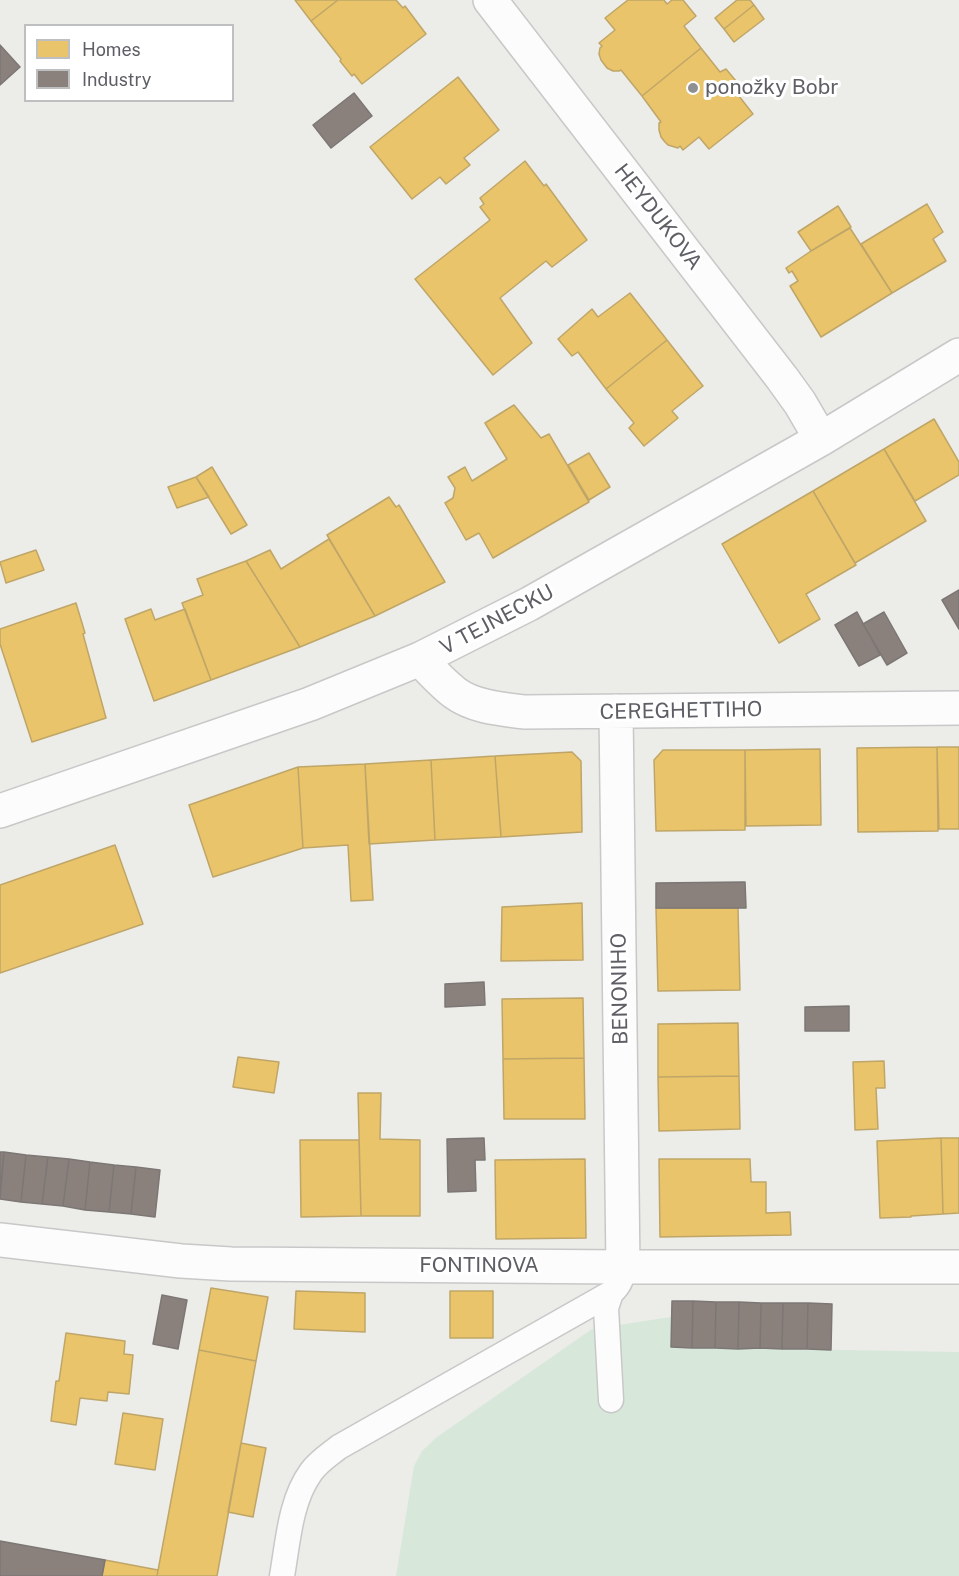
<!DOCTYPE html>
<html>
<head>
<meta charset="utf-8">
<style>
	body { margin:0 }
	#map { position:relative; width:959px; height:1576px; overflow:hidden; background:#ecece8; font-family:"Public Sans",sans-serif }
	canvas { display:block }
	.legend { position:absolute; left:24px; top:24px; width:210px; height:78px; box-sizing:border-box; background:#fff; border:2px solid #bebfc1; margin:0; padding:8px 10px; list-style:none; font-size:18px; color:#5d5f65 }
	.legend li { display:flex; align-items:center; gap:12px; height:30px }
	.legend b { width:30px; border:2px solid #bebfc1 }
</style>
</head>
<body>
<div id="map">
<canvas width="959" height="1576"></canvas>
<ul class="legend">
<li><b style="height:16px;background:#e9c46a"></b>Homes</li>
<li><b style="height:16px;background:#8a817c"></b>Industry</li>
</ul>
</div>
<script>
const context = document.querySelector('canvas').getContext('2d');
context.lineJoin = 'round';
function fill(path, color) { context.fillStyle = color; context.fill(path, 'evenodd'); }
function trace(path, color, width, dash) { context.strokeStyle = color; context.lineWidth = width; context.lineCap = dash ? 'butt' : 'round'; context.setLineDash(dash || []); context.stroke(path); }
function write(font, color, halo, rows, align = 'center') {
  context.font = font + ' "Public Sans",sans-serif'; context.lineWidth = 6; context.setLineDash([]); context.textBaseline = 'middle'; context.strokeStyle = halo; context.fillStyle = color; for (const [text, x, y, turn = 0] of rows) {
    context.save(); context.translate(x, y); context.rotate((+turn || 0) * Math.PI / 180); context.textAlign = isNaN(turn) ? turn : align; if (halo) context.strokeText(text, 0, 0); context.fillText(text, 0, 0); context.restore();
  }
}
const green = new Path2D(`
	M 671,1317 L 671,1347 L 959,1352 L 959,1576 L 396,1576 L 414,1466 L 422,1451 L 437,1437 L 592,1329 Z`);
const homes = new Path2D(`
	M 295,0 L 338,0 L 311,21 Z
	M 338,0 L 396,0 L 403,8 L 405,6 L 426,34 L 362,84 L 354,74 L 352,76 L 340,61 L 341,59 L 311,21 Z
	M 628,0 L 664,0 L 667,4 L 672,0 L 683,0 L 696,16 L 684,26 L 701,48 L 642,96 L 621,70 L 619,71 L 613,71 L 607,68 L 601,60 L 599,54 L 600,48 L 602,46 L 599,43 L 615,30 L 605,18 Z
	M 737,0 L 750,0 L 754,5 L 724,29 L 715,18 Z
	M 754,5 L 764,19 L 734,42 L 724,29 Z
	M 701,48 L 720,72 L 726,69 L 741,87 L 735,91 L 753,114 L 709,149 L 699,137 L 683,150 L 680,146 L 678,148 L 668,145 L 665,142 L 661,137 L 659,130 L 659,123 L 661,122 L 642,96 Z
	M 458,77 L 499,130 L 464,158 L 470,165 L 446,184 L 440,177 L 412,199 L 370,147 Z
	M 525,161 L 544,186 L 546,184 L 587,240 L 552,267 L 546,261 L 500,298 L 532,343 L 493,375 L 415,279 L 490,220 L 480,207 L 484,204 L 480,198 Z
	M 927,204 L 943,232 L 933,239 L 946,261 L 892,293 L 861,244 Z
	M 838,206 L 851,227 L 811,251 L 798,232 Z
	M 850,228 L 892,293 L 821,337 L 790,286 L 798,281 L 792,271 L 789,273 L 786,268 L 811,251 Z
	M 630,293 L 667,340 L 606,389 L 578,352 L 572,356 L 558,339 L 592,309 L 598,317 Z
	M 667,340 L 703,386 L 672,411 L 678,418 L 644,446 L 629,428 L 634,423 L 606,389 Z
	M 514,405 L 541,438 L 549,434 L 589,502 L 493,558 L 479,533 L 466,540 L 445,503 L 453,498 L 455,488 L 448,477 L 465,467 L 472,481 L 507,459 L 485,423 Z
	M 934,419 L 959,462 L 959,475 L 915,501 L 884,449 Z
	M 884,449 L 926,521 L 855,563 L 813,491 Z
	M 589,453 L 610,487 L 589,500 L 568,465 Z
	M 212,467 L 247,525 L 231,534 L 196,477 Z
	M 196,477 L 209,497 L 177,508 L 168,487 Z
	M 813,491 L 856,565 L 806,594 L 820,619 L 779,643 L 722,544 Z
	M 389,497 L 396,507 L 399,505 L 445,582 L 375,616 L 327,535 Z
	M 329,539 L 375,616 L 300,647 L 246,561 L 270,550 L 281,569 Z
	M 36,550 L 44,570 L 6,583 L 0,562 Z
	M 246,561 L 300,647 L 211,680 L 182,603 L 203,595 L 197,579 Z
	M 76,603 L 85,633 L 83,634 L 106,718 L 32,742 L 0,644 L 0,629 Z
	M 151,609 L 155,620 L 185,609 L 211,680 L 154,701 L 125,619 Z
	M 937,747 L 959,747 L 959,829 L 939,829 Z
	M 937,747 L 938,831 L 858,832 L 857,748 Z
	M 820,749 L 821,825 L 746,826 L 745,750 Z
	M 663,750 L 745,750 L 745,830 L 656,831 L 654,760 Z
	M 572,752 L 581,761 L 582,832 L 501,837 L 495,756 Z
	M 495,756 L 501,837 L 435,840 L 431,760 Z
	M 431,760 L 435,840 L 369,844 L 365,764 Z
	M 365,764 L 373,900 L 351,901 L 348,845 L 303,848 L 298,767 Z
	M 298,767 L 303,848 L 213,877 L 189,805 Z
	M 115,845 L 143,924 L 0,973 L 0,885 Z
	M 582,903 L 583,960 L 501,961 L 502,907 Z
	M 656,908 L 738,908 L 740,990 L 658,991 Z
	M 583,998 L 584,1058 L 503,1059 L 502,999 Z
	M 738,1023 L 739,1076 L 658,1077 L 658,1024 Z
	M 238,1057 L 279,1062 L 274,1093 L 233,1087 Z
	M 584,1058 L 585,1119 L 504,1119 L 503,1059 Z
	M 884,1061 L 885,1088 L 876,1088 L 878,1129 L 855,1130 L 853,1062 Z
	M 739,1076 L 740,1129 L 659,1131 L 658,1077 Z
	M 358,1093 L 381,1093 L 380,1139 L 420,1140 L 420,1216 L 361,1216 Z
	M 941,1138 L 943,1214 L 911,1216 L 911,1217 L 880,1218 L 877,1141 Z
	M 941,1138 L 959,1138 L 959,1213 L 943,1214 Z
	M 300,1140 L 359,1140 L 361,1216 L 301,1217 Z
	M 585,1159 L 586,1238 L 496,1239 L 495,1160 Z
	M 659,1159 L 750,1159 L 751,1182 L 766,1182 L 766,1213 L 790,1212 L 791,1235 L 660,1237 Z
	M 211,1288 L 268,1297 L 256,1361 L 199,1350 Z
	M 296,1291 L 365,1293 L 365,1332 L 294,1329 Z
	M 450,1291 L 493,1291 L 493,1338 L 450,1338 Z
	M 66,1333 L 125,1341 L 124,1354 L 133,1355 L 129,1394 L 108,1392 L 107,1401 L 80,1398 L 76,1425 L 51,1421 L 56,1381 L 59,1381 Z
	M 199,1350 L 256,1361 L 217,1576 L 157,1576 Z
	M 123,1413 L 163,1419 L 155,1470 L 115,1464 Z
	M 241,1443 L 266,1448 L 253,1517 L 228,1512 Z
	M 105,1560 L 158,1570 L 157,1576 L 102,1576 Z`);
const industry = new Path2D(`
	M 0,45 L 20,67 L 0,85 Z
	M 354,93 L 372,116 L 331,148 L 313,125 Z
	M 959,590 L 959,629 L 942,600 Z
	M 857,612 L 880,655 L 859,666 L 835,625 Z
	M 884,612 L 907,653 L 887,665 L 863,624 Z
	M 745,882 L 746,908 L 656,908 L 656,883 Z
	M 484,982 L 485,1005 L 445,1007 L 445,984 Z
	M 849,1006 L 849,1031 L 805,1031 L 805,1007 Z
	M 484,1138 L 485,1160 L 475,1160 L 476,1191 L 448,1192 L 447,1139 Z
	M 0,1152 L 4,1152 L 0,1191 Z
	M 4,1152 L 26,1155 L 21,1202 L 0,1199 Z
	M 26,1155 L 48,1157 L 42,1204 L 21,1202 Z
	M 48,1157 L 69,1159 L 63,1206 L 42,1204 Z
	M 69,1159 L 90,1162 L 85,1210 L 63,1206 Z
	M 90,1162 L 114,1165 L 109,1212 L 85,1210 Z
	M 114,1165 L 136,1167 L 131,1214 L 109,1212 Z
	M 136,1167 L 160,1170 L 155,1217 L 131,1214 Z
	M 162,1295 L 187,1300 L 178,1349 L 153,1344 Z
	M 672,1301 L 693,1301 L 692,1348 L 671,1347 Z
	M 693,1301 L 716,1302 L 715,1348 L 692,1348 Z
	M 716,1302 L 739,1302 L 738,1349 L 715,1348 Z
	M 739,1302 L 761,1303 L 760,1348 L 738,1349 Z
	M 761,1303 L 783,1303 L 782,1349 L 760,1348 Z
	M 783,1303 L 808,1303 L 807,1349 L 782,1349 Z
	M 808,1303 L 832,1304 L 831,1350 L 807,1349 Z
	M 0,1541 L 105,1560 L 102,1576 L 0,1576 Z`);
const lane = new Path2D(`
	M 611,1293 L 606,1308 L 611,1400
	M 282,1576 C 288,1542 290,1501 311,1472 C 318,1462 329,1455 339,1447 L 611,1293 C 620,1285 622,1279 623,1267`);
const street = new Path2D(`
	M 490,0 L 782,378 L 800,403 L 821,439
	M 420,659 C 431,671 442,683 455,693 C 474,707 501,709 524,712 L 959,708
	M 616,711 L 623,1267
	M 0,811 L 310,704 L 420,659 L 529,604 L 821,439 L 959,355
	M 0,1240 L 181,1261 L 231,1264 L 623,1267 L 959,1267`);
const markers = [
	[693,88,6,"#8f9093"]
];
const poiNames = [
	["ponožky Bobr",705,88]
];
const streetNames = [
	["HEYDUKOVA",658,217,52],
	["V TEJNECKU",497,620,-28],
	["CEREGHETTIHO",681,711,-1],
	["BENONIHO",620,989,-91],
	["FONTINOVA",479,1266]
];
fill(green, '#d7e8da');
fill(homes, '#e9c46a');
trace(homes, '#bfa668', 1.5);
fill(industry, '#8a817c');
trace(industry, '#7c7775', 1.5);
trace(lane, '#c8c8c8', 27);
trace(street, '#c8c8c8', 36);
trace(lane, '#fcfcfc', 24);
trace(street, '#fcfcfc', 33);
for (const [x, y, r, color] of markers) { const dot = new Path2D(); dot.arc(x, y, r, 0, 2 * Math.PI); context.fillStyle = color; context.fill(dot); trace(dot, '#fff', 2); }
write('21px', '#5d5f65', '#fff', poiNames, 'left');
write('21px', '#5d5f65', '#fff', streetNames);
</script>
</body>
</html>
